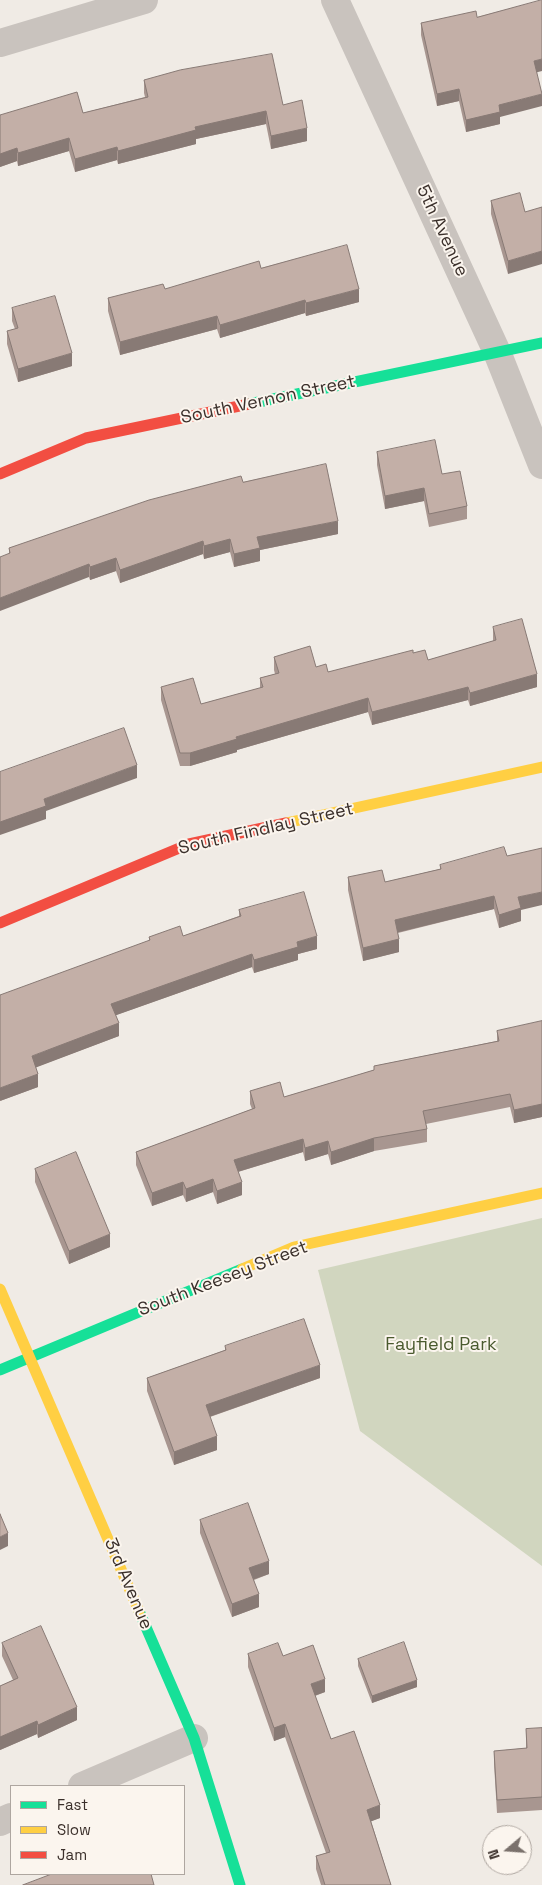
<!DOCTYPE html>
<html>
<head>
<meta charset="utf-8">
<style>
	body { margin:0 }
	#map { position:relative; width:542px; height:1885px; overflow:hidden; background:#f0ebe5; font-family:"Space Grotesk",sans-serif }
	canvas { display:block }
	.legend { position:absolute; left:10px; top:1785px; width:175px; height:90px; box-sizing:border-box; background:#fbf5ee; border:1px solid #aea6a0; margin:0; padding:6px 9px; list-style:none; font-size:15px; color:#3b302b }
	.legend li { display:flex; align-items:center; gap:10px; height:25px }
	.legend b { width:25px; border:1px solid #aea6a0 }
	.north { position:absolute; left:482px; top:1825px; width:50px; height:50px; box-sizing:border-box; background:#fbf5ee; border:1px solid #aea6a0; border-radius:50%; rotate:252deg; font-size:14px; font-weight:700; line-height:20px; text-align:center; color:#3b302b }
	.north::after { content:''; display:block; margin:auto; width:18px; height:22px; background:#7a716c; clip-path:polygon(50% 0,100% 100%,50% 72%,0 100%) }
</style>
</head>
<body>
<div id="map">
<canvas width="542" height="1885"></canvas>
<ul class="legend">
<li><b style="height:6px;background:#16e098"></b>Fast</li>
<li><b style="height:6px;background:#ffcf43"></b>Slow</li>
<li><b style="height:6px;background:#f24e42"></b>Jam</li>
</ul>
<div class="north">N</div>
</div>
<script>
const context = document.querySelector('canvas').getContext('2d');
context.lineJoin = 'round';
function fill(path, color) { context.fillStyle = color; context.fill(path, 'evenodd'); }
function trace(path, color, width, dash) { context.strokeStyle = color; context.lineWidth = width; context.lineCap = dash ? 'butt' : 'round'; context.setLineDash(dash || []); context.stroke(path); }
function write(font, color, halo, rows, align = 'center') {
  context.font = font + ' "Space Grotesk",sans-serif'; context.lineWidth = 4; context.setLineDash([]); context.textBaseline = 'middle'; context.strokeStyle = halo; context.fillStyle = color; for (const [text, x, y, turn = 0] of rows) {
    context.save(); context.translate(x, y); context.rotate((+turn || 0) * Math.PI / 180); context.textAlign = isNaN(turn) ? turn : align; if (halo) context.strokeText(text, 0, 0); context.fillText(text, 0, 0); context.restore();
  }
}
const green = new Path2D(`
	M 542,1218 L 542,1566 L 360,1431 L 318,1270 Z`);
const street = new Path2D(`
	M 335,0 L 497,352 L 542,465
	M 0,43 L 144,0
	M 82,1786 L 194,1738
	M 0,1822 L 11,1817`);
const fast = new Path2D(`
	M 249,404 L 542,343
	M 0,1370 L 242,1269
	M 139,1611 L 194,1738 L 240,1885`);
const slow = new Path2D(`
	M 286,823 L 542,767
	M 242,1269 L 294,1247 L 542,1193
	M 0,1289 L 139,1611`);
const jam = new Path2D(`
	M 0,474 L 86,438 L 249,404
	M 0,923 L 189,844 L 286,823`);
const wall = new Path2D(`
	M 477,17 L 537,72 L 500,117 L 500,124 L 466,132 L 459,101 L 437,106 L 421,35 L 421,23 Z
	M 144,80 L 283,105 L 307,141 L 271,149 L 266,124 L 196,139 L 196,144 L 118,164 L 117,160 L 75,172 L 69,151 L 18,166 L 17,161 L 0,167 L 0,115 L 83,113 L 145,97 L 144,93 Z
	M 520,193 L 508,274 L 491,214 L 491,201 Z
	M 261,268 L 359,302 L 306,316 L 305,313 L 220,338 L 217,329 L 120,355 L 108,311 L 108,298 L 165,289 Z
	M 12,308 L 72,366 L 18,382 L 7,344 L 7,331 L 15,329 L 12,321 Z
	M 377,452 L 442,474 L 467,506 L 467,519 L 429,527 L 424,501 L 385,509 L 377,465 Z
	M 243,482 L 338,534 L 260,550 L 260,561 L 234,567 L 230,552 L 204,559 L 203,554 L 120,583 L 116,571 L 90,580 L 89,577 L 9,554 L 9,548 Z
	M 493,627 L 537,687 L 470,706 L 468,700 L 372,725 L 368,712 L 237,750 L 237,752 L 190,766 L 180,766 L 161,700 L 161,687 L 201,704 L 260,688 L 260,678 L 275,674 L 274,670 L 274,657 L 316,667 L 328,672 L 413,653 L 428,660 L 493,641 Z
	M 440,865 L 521,910 L 521,921 L 499,928 L 494,909 L 398,933 L 399,952 L 363,961 L 348,890 L 348,877 L 385,882 L 440,869 Z
	M 239,910 L 317,949 L 298,954 L 298,960 L 254,973 L 252,967 L 116,1015 L 119,1036 L 36,1067 L 38,1087 L 0,1101 L 149,941 L 149,937 L 183,936 L 239,916 Z
	M 542,1021 L 542,1117 L 514,1123 L 510,1107 L 426,1124 L 427,1129 L 427,1142 L 374,1151 L 331,1165 L 328,1154 L 305,1161 L 303,1152 L 238,1172 L 242,1195 L 217,1204 L 213,1192 L 186,1202 L 183,1195 L 152,1206 L 136,1165 L 136,1152 L 252,1109 L 250,1104 L 250,1091 L 284,1097 L 374,1070 L 374,1066 L 497,1041 L 497,1031 Z
	M 35,1169 L 110,1247 L 69,1264 L 35,1182 Z
	M 225,1346 L 320,1378 L 210,1417 L 217,1450 L 174,1465 L 147,1391 L 147,1378 L 225,1350 Z
	M 200,1520 L 269,1574 L 254,1580 L 259,1607 L 232,1617 L 200,1533 Z
	M 2,1643 L 77,1720 L 38,1738 L 37,1734 L 0,1750 L 0,1686 L 13,1680 L 2,1656 Z
	M 248,1654 L 283,1656 L 325,1692 L 315,1696 L 331,1739 L 380,1818 L 371,1821 L 391,1885 L 321,1885 L 316,1869 L 316,1856 L 326,1853 L 285,1737 L 274,1741 L 248,1667 Z
	M 358,1659 L 417,1687 L 372,1703 L 358,1666 Z
	M 542,1728 L 542,1810 L 497,1813 L 494,1764 L 494,1751 L 526,1748 L 526,1729 Z`);
const shadedWall = new Path2D(`
	M 542,59 L 542,71 L 534,73 L 534,61 Z
	M 459,89 L 459,101 L 437,106 L 437,94 Z
	M 542,94 L 542,106 L 500,117 L 500,124 L 466,132 L 466,120 L 499,105 Z
	M 266,111 L 266,124 L 196,139 L 196,144 L 118,164 L 118,151 L 195,127 Z
	M 307,128 L 307,141 L 271,149 L 271,136 Z
	M 69,138 L 69,151 L 18,166 L 18,153 Z
	M 117,147 L 117,160 L 75,172 L 75,159 Z
	M 17,148 L 17,161 L 0,167 L 0,154 Z
	M 542,251 L 542,264 L 508,274 L 508,261 Z
	M 359,289 L 359,302 L 306,316 L 306,303 Z
	M 305,300 L 305,313 L 220,338 L 220,325 Z
	M 217,316 L 217,329 L 120,355 L 120,342 Z
	M 72,353 L 72,366 L 18,382 L 18,369 Z
	M 424,488 L 424,501 L 385,509 L 385,496 Z
	M 338,521 L 338,534 L 260,550 L 260,561 L 234,567 L 234,554 L 257,537 Z
	M 230,539 L 230,552 L 204,559 L 204,546 Z
	M 203,541 L 203,554 L 120,583 L 120,570 Z
	M 116,558 L 116,571 L 90,580 L 90,567 Z
	M 89,564 L 89,577 L 0,611 L 0,598 Z
	M 537,674 L 537,687 L 470,706 L 470,693 Z
	M 468,687 L 468,700 L 372,725 L 372,712 Z
	M 368,698 L 368,712 L 237,750 L 237,752 L 190,766 L 190,753 L 236,737 Z
	M 137,765 L 137,778 L 46,811 L 46,819 L 0,835 L 0,822 L 44,799 Z
	M 542,892 L 542,905 L 521,910 L 521,921 L 499,928 L 499,915 L 518,897 Z
	M 494,896 L 494,909 L 395,933 L 395,920 Z
	M 317,936 L 317,949 L 298,954 L 298,960 L 254,973 L 254,960 L 297,942 Z
	M 399,939 L 399,952 L 363,961 L 363,948 Z
	M 252,954 L 252,967 L 111,1017 L 111,1004 Z
	M 119,1023 L 119,1036 L 32,1069 L 32,1056 Z
	M 38,1074 L 38,1087 L 0,1101 L 0,1088 Z
	M 542,1104 L 542,1117 L 514,1123 L 514,1110 Z
	M 374,1138 L 374,1151 L 331,1165 L 331,1152 Z
	M 303,1139 L 303,1152 L 234,1173 L 234,1160 Z
	M 328,1141 L 328,1154 L 305,1161 L 305,1148 Z
	M 213,1179 L 213,1192 L 186,1202 L 186,1189 Z
	M 183,1182 L 183,1195 L 152,1206 L 152,1193 Z
	M 242,1182 L 242,1195 L 217,1204 L 217,1191 Z
	M 110,1234 L 110,1247 L 69,1264 L 69,1251 Z
	M 320,1365 L 320,1378 L 206,1418 L 206,1405 Z
	M 217,1436 L 217,1450 L 174,1465 L 174,1452 Z
	M 8,1533 L 8,1546 L 0,1550 L 0,1537 Z
	M 269,1561 L 269,1574 L 249,1581 L 249,1568 Z
	M 259,1594 L 259,1607 L 232,1617 L 232,1604 Z
	M 325,1679 L 325,1692 L 311,1697 L 311,1684 Z
	M 417,1680 L 417,1687 L 372,1703 L 372,1696 Z
	M 77,1707 L 77,1720 L 38,1738 L 38,1725 Z
	M 37,1721 L 37,1734 L 0,1750 L 0,1737 Z
	M 285,1724 L 285,1737 L 274,1741 L 274,1728 Z
	M 380,1805 L 380,1818 L 367,1823 L 367,1810 Z`);
const building = new Path2D(`
	M 542,0 L 542,59 L 534,61 L 542,94 L 499,105 L 500,112 L 466,120 L 459,89 L 437,94 L 421,23 L 476,11 L 477,17 Z
	M 272,54 L 283,105 L 302,100 L 307,128 L 271,136 L 266,111 L 195,127 L 196,130 L 118,151 L 117,147 L 75,159 L 69,138 L 18,153 L 17,148 L 0,154 L 0,115 L 77,92 L 83,113 L 148,97 L 144,80 L 180,70 Z
	M 520,193 L 525,212 L 542,207 L 542,251 L 508,261 L 491,201 Z
	M 347,245 L 359,289 L 306,303 L 305,300 L 220,325 L 217,316 L 120,342 L 108,298 L 163,284 L 165,289 L 259,261 L 261,268 Z
	M 55,296 L 72,353 L 18,369 L 7,331 L 18,328 L 12,308 Z
	M 435,440 L 442,474 L 460,471 L 467,506 L 429,514 L 424,488 L 385,496 L 377,452 Z
	M 326,464 L 338,521 L 257,537 L 260,548 L 234,554 L 230,539 L 204,546 L 203,541 L 120,570 L 116,558 L 90,567 L 89,564 L 0,598 L 0,557 L 10,553 L 9,548 L 149,500 L 241,476 L 243,482 Z
	M 522,619 L 537,674 L 470,693 L 468,687 L 372,712 L 368,698 L 236,737 L 237,739 L 190,753 L 180,753 L 161,687 L 193,678 L 201,704 L 263,687 L 260,678 L 279,673 L 274,657 L 310,646 L 316,667 L 326,664 L 328,672 L 413,650 L 413,653 L 425,650 L 428,660 L 496,640 L 493,627 Z
	M 124,728 L 137,765 L 44,799 L 46,806 L 0,822 L 0,772 Z
	M 504,847 L 507,856 L 542,848 L 542,892 L 518,897 L 521,908 L 499,915 L 494,896 L 395,920 L 399,939 L 363,948 L 348,877 L 382,870 L 385,882 L 441,869 L 440,865 Z
	M 304,892 L 317,936 L 297,942 L 298,947 L 254,960 L 252,954 L 111,1004 L 119,1023 L 32,1056 L 38,1074 L 0,1088 L 0,995 L 150,940 L 149,937 L 180,926 L 183,936 L 241,916 L 239,910 Z
	M 542,1021 L 542,1104 L 514,1110 L 510,1094 L 423,1111 L 427,1129 L 374,1138 L 331,1152 L 328,1141 L 305,1148 L 303,1139 L 234,1160 L 242,1182 L 217,1191 L 213,1179 L 186,1189 L 183,1182 L 152,1193 L 136,1152 L 255,1108 L 250,1091 L 280,1082 L 284,1097 L 374,1070 L 374,1066 L 499,1041 L 497,1031 Z
	M 76,1152 L 110,1234 L 69,1251 L 35,1169 Z
	M 304,1319 L 320,1365 L 206,1405 L 217,1436 L 174,1452 L 147,1378 L 226,1350 L 225,1346 Z
	M 248,1503 L 269,1561 L 249,1568 L 259,1594 L 232,1604 L 200,1520 Z
	M 0,1514 L 8,1533 L 0,1537 Z
	M 41,1626 L 77,1707 L 38,1725 L 37,1721 L 0,1737 L 0,1686 L 18,1678 L 2,1643 Z
	M 404,1642 L 417,1680 L 372,1696 L 358,1659 Z
	M 278,1643 L 283,1656 L 313,1645 L 325,1679 L 311,1684 L 331,1739 L 354,1731 L 380,1805 L 367,1810 L 391,1885 L 325,1885 L 316,1856 L 330,1852 L 285,1724 L 274,1728 L 248,1654 Z
	M 542,1728 L 542,1797 L 497,1800 L 494,1751 L 527,1748 L 526,1729 Z
	M 52,1874 L 151,1874 L 154,1885 L 23,1885 Z`);
const streetNames = [
	["5th Avenue",442,231,65],
	["South Vernon Street",268,400,-12],
	["South Findlay Street",266,829,-13],
	["South Keesey Street",223,1279,-21],
	["3rd Avenue",128,1584,67]
];
const parkNames = [
	["Fayfield Park",441,1345]
];
fill(green, '#d1d6bf');
trace(street, '#c9c3be', 28);
trace(fast, '#16e098', 11);
trace(slow, '#ffcf43', 11);
trace(jam, '#f24e42', 11);
fill(wall, '#a89690');
fill(shadedWall, '#887a75');
fill(building, '#c3afa7');
trace(building, '#887a75', 1);
write('18px', '#3b302b', '#fbf5ee', streetNames);
write('18px', '#4a5a2e', '#fbf5ee', parkNames);
</script>
</body>
</html>
